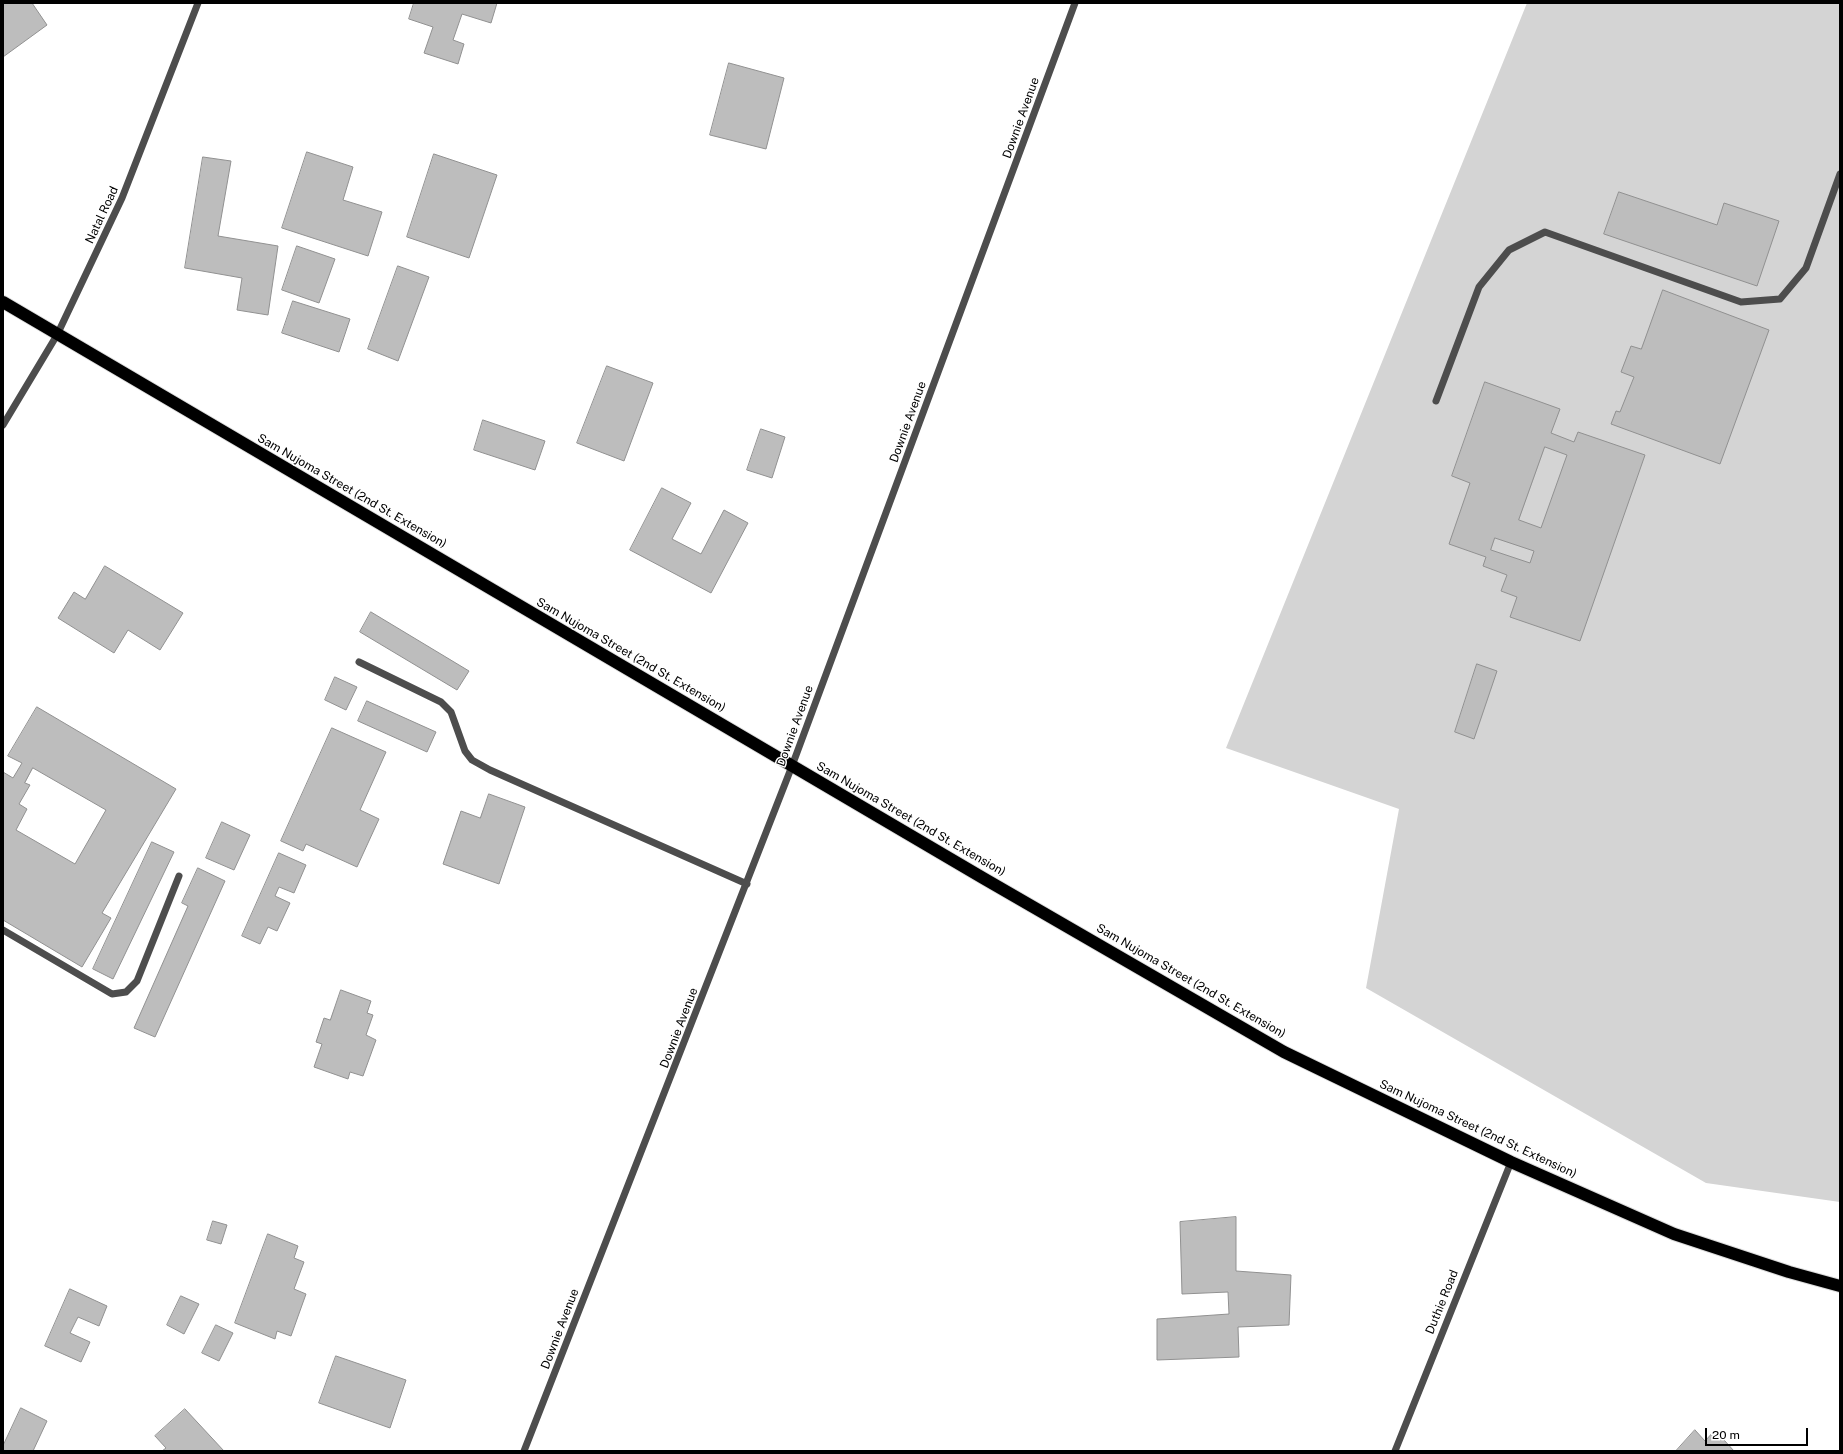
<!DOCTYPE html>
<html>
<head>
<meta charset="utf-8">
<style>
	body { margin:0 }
	#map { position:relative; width:1843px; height:1454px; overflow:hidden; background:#fff; font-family:"Public Sans",sans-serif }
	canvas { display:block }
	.frame { position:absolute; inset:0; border:4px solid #000; pointer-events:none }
	.scale { position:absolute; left:1705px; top:1428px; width:103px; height:18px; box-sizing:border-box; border:2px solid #000; border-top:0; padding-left:5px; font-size:12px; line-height:14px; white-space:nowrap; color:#000; -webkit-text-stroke:3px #fff; paint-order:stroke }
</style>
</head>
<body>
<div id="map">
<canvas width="1843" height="1454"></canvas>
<div class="frame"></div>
<div class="scale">20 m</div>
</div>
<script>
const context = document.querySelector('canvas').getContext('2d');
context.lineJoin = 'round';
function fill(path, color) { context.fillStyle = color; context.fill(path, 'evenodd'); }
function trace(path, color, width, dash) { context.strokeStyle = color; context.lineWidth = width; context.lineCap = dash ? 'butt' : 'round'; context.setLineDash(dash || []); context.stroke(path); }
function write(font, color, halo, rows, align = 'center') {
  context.font = font + ' "Public Sans",sans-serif'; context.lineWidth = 3; context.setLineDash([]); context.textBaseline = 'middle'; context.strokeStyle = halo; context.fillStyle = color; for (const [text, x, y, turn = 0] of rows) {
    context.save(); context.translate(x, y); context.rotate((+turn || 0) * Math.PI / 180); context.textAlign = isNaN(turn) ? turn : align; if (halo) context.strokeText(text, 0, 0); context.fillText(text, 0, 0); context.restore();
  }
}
const green = new Path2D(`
	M 1527,3 L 1840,3 L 1840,1202 L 1706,1183 L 1366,988 L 1399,809 L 1226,748 Z`);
const building = new Path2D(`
	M 3,3 L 32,3 L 47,25 L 3,57 Z
	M 414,3 L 497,3 L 491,23 L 462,14 L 453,40 L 464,44 L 458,64 L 424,53 L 433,27 L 409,19 Z
	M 729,63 L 784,78 L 766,149 L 710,135 Z
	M 307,152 L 353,167 L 343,200 L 382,212 L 368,256 L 282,228 Z
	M 434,154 L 497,175 L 469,258 L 407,237 Z
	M 203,157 L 231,161 L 218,236 L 278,246 L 268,315 L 237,310 L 242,278 L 185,268 Z
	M 1619,192 L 1717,225 L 1724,203 L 1779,221 L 1757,286 L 1604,234 Z
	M 297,246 L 335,259 L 319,303 L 282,290 Z
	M 398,266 L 429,277 L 398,361 L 368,349 Z
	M 1663,290 L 1769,330 L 1720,464 L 1611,424 L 1616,411 L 1620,412 L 1634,377 L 1621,372 L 1631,346 L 1641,349 Z
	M 293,301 L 350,319 L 339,352 L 282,333 Z
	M 607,366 L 653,383 L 624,461 L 577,443 Z
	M 1485,382 L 1560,409 L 1551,433 L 1574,442 L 1578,432 L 1645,455 L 1580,641 L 1510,617 L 1517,597 L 1501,591 L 1507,575 L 1483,566 L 1486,557 L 1449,544 L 1470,483 L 1452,476 ZM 1545,447 L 1567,455 L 1541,528 L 1519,520 ZM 1495,538 L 1534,551 L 1530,563 L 1491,550 Z
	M 483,420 L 545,441 L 535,470 L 474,450 Z
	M 761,429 L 785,437 L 772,478 L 747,470 Z
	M 662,488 L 691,503 L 672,539 L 701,554 L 724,510 L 748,523 L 711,593 L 630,550 Z
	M 105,566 L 183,613 L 160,650 L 128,630 L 114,653 L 58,618 L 74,592 L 85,599 Z
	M 371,612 L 469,671 L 457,690 L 360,632 Z
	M 1477,664 L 1497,671 L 1474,739 L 1455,732 Z
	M 335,677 L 357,687 L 346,710 L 325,700 Z
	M 367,701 L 436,732 L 427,752 L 358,721 Z
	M 37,707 L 176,789 L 102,913 L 111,918 L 82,967 L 3,920 L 3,772 L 13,778 L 22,763 L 8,756 ZM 33,768 L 106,810 L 75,864 L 16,830 L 27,809 L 19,804 L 30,785 L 25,783 Z
	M 332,728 L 386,752 L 360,810 L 379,819 L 357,867 L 306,844 L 303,851 L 281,841 Z
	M 489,794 L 525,807 L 499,884 L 443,864 L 461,811 L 480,818 Z
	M 222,822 L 250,835 L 234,870 L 206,858 Z
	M 152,842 L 174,852 L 113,979 L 93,969 Z
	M 279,853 L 306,865 L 294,893 L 279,887 L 275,896 L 290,903 L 277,931 L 268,927 L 260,944 L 242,936 Z
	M 198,868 L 225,881 L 155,1037 L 134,1028 L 188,906 L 182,903 Z
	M 341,990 L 371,1001 L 367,1013 L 373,1015 L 366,1035 L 376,1040 L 363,1076 L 350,1072 L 348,1079 L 314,1067 L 322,1044 L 316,1042 L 324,1018 L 330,1020 Z
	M 1236,1217 L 1236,1271 L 1291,1275 L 1289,1325 L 1238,1327 L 1239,1357 L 1157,1360 L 1157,1319 L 1229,1314 L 1228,1292 L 1182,1294 L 1180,1222 Z
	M 213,1221 L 227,1225 L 221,1244 L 207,1240 Z
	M 268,1234 L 298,1246 L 294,1258 L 304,1262 L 294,1289 L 306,1294 L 291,1336 L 277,1331 L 275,1339 L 235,1323 Z
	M 70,1289 L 107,1306 L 99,1326 L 78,1317 L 70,1333 L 90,1342 L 81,1362 L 45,1346 Z
	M 181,1296 L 199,1304 L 184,1334 L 167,1325 Z
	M 216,1325 L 233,1333 L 219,1361 L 202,1353 Z
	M 336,1356 L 406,1380 L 390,1428 L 319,1403 Z
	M 21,1408 L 47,1421 L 33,1451 L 3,1451 L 3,1446 Z
	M 185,1409 L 224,1451 L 162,1451 L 166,1448 L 155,1436 Z
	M 1695,1430 L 1705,1441 L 1715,1430 L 1734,1451 L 1676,1451 Z`);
const minor = new Path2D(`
	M 1436,401 L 1479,287 L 1509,250 L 1545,232 L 1741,302 L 1780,299 L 1806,268 L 1840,174
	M 3,425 L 57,335 L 122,198 L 198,3
	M 359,662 L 441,702 L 451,712 L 465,751 L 472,760 L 490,770 L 747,884
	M 3,930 L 112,994 L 126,992 L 137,981 L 179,876
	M 524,1451 L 792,766 L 1075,3
	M 1395,1451 L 1511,1162`);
const highway = new Path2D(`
	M 3,302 L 983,878 L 1284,1052 L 1511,1162 L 1674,1234 L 1789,1272 L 1840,1286`);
const streetNames = [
	["Downie Avenue",1021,118,-70],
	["Natal Road",102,215,-65],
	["Downie Avenue",908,422,-70],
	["Sam Nujoma Street (2nd St. Extension)",352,491,30],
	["Sam Nujoma Street (2nd St. Extension)",631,655,30],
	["Downie Avenue",795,726,-70],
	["Sam Nujoma Street (2nd St. Extension)",911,819,30],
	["Sam Nujoma Street (2nd St. Extension)",1191,981,30],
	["Downie Avenue",679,1028,-69],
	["Sam Nujoma Street (2nd St. Extension)",1478,1129,25],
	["Duthie Road",1442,1302,-68],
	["Downie Avenue",560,1329,-69]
];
fill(green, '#d4d4d4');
fill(building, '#bdbdbd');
trace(building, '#919191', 1);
trace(highway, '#dbdbdb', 14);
trace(minor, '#4d4d4d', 7);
trace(highway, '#000', 12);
write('12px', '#000', '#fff', streetNames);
</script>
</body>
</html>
